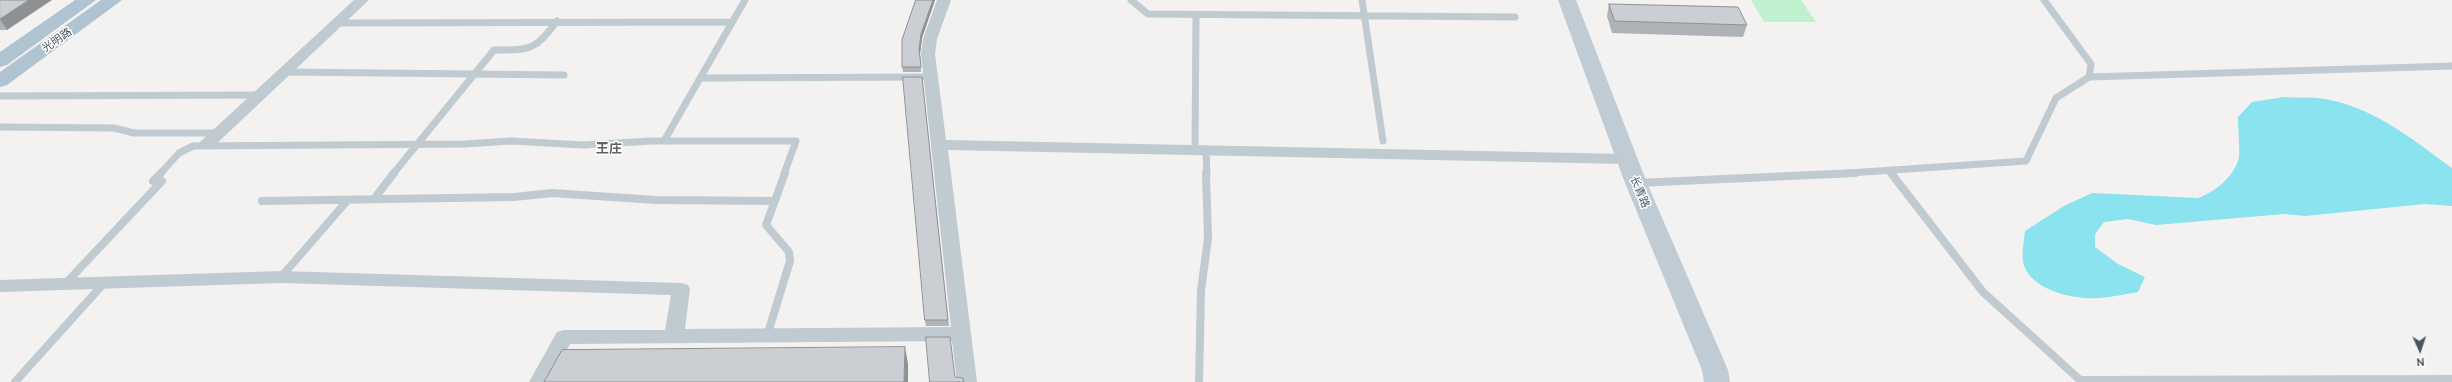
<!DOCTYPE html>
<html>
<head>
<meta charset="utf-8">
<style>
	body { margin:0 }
	#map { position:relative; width:2452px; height:382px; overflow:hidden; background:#f4f1f1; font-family:Ubuntu,sans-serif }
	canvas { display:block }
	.north { position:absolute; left:2400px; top:330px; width:40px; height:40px; -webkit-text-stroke:3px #fff; paint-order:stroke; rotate:177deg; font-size:11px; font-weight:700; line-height:16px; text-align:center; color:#485660 }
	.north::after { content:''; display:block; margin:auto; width:14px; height:18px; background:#485660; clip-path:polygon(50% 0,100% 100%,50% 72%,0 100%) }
</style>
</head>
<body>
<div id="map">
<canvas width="2452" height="382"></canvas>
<div class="north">N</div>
</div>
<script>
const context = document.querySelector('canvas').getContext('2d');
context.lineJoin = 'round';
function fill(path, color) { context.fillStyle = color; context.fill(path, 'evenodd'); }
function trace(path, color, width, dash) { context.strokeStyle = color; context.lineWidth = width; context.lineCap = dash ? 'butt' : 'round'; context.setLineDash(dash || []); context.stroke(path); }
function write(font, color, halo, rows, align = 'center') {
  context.font = font + ' Ubuntu,"Noto Sans SC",sans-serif'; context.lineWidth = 3; context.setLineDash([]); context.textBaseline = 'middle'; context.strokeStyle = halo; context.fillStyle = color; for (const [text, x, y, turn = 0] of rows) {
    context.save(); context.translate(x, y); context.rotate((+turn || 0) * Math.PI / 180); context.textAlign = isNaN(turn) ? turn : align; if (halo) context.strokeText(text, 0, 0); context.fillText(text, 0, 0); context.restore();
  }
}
const green = new Path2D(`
	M 1751,0 L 1801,0 L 1816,22 L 1764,22 Z`);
const water = new Path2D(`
	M 2284,97 C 2296,98 2307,97 2318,98 C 2370,104 2412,139 2452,168 L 2452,206 L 2425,204 L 2305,216 L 2284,214 L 2156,225 L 2128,219 L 2104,222 L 2095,234 L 2095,247 L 2118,264 L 2145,277 L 2138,292 C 2125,294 2112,297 2099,298 C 2075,300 2035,291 2025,268 C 2020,257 2024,242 2025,231 L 2064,206 L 2092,193 L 2198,198 C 2215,192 2235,176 2239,157 C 2240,150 2238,127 2238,117 L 2252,102 Z`);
const laneFar1 = new Path2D(`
	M 1131,0 L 1148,14 L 1515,17
	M 1362,0 L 1383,141
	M 339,23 L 732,22
	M 287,72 L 564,75
	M 2089,77 L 2452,66
	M 700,78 L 927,77
	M 0,96 L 261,95
	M 0,127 L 114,128 L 134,133 L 220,133
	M 664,141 L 745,0
	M 1195,151 L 1196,15
	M 1206,151 L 1207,174
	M 1890,171 L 1892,174
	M 160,174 L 179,153 L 193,146 L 465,144 L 511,141 L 583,145 L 651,141 L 796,141 L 784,174
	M 393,174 L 494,50 C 530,50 535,51 557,21
	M 1834,174 L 2026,161 L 2056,98 L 2089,77 L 2091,64 L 2044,0`);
const lane = new Path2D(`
	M 1891,173 L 1983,292 L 2080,380 L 2452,379
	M 1637,183 L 1855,173
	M 374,199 L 394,173
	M 262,201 L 514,197 L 552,193 L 656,200 L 774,201
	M 281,277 L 347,201
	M 66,283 L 162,181 L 153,181 L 161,173
	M 767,336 L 790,261 L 789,252 L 766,225 L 785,173
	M 15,382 L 105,282
	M 1199,382 L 1201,291 L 1208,238 L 1206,173`);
const street = new Path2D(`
	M 354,0 L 369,0 L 212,148 L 200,148 L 198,145 L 200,142 Z
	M 937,0 L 951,0 L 937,39 L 935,54 L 946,140 L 1626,154 L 1632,156 L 1634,159 L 1632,162 L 1626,164 L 948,150 L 977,382 L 957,382 L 952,341 L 570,344 L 549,382 L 529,382 L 557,332 L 564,330 L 665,330 L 671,295 L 281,283 L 0,292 L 0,280 L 281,271 L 681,283 L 688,285 L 690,289 L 685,329 L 951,327 L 921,54 L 923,39 Z`);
const secondary = new Path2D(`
	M 1558,0 L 1576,0 L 1647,183 L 1728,370 L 1730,382 L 1704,382 L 1702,370 L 1625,183 Z`);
const primary = new Path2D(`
	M 75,0 L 96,0 L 7,65 L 0,67 L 0,52 Z
	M 101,0 L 122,0 L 7,85 L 0,87 L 0,72 Z`);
const wall = new Path2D(`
	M 0,0 L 7,30 L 0,30 Z
	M 916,0 L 935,0 L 922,38 L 920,54 L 921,72 L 903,72 L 902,67 Z
	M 1609,4 L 1747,25 L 1743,37 L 1612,33 L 1607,16 Z
	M 922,77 L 949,326 L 926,326 L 925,320 Z`);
const shadedWall = new Path2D(`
	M 29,0 L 52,0 L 7,30 L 0,19 Z
	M 933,0 L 935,0 L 922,38 L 920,54 L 921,72 L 919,49 L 921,34 Z
	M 905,347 L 908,364 L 908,382 L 904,382 Z`);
const building = new Path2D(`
	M 0,0 L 29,0 L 0,19 Z
	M 916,0 L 933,0 L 921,34 L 919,49 L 921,67 L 902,67 L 902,40 Z
	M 1609,4 L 1738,7 L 1747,25 L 1615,21 Z
	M 903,77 L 922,77 L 948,320 L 925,320 Z
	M 926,337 L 950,337 L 955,377 L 963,378 L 964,382 L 930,382 Z
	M 905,347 L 904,382 L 544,382 L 562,350 Z`);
const streetNames = [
	["光明路",57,40,-35],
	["长青路",1640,192,67]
];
const quarterNames = [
	["王庄",609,149]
];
fill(green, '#bff1cf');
fill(water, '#8be3f0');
trace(laneFar1, '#bfcad1', 7);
trace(lane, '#bfcad1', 8);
fill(street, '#bfcad1');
fill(secondary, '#bfcbd5');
fill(primary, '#b0c3d0');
fill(wall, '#afb2b6');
fill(shadedWall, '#8e9194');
fill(building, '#cbcfd4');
trace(building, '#8e9194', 1);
write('11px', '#485660', '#fff', streetNames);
write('bold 13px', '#5d6266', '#fff', quarterNames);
</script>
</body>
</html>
